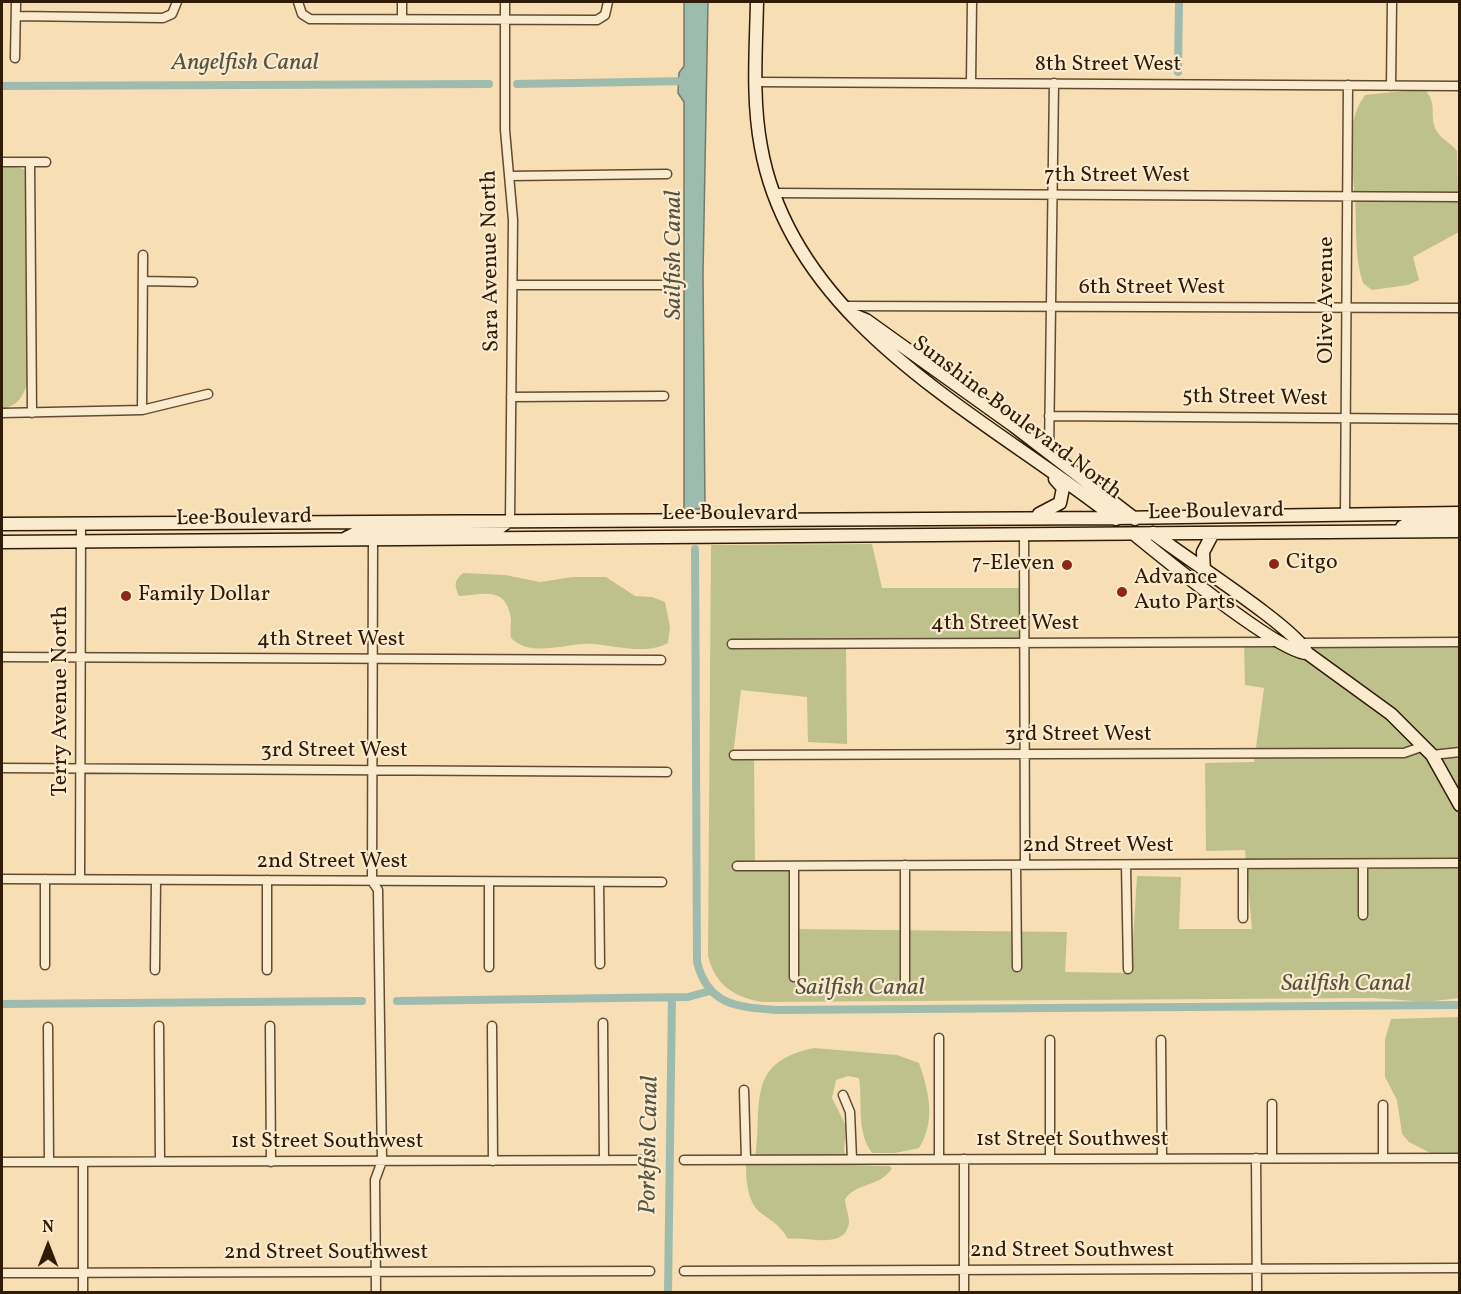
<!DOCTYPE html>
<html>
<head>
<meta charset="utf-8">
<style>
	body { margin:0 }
	#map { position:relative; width:1461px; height:1294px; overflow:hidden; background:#f7deb4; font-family:Vollkorn,serif }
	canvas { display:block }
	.frame { position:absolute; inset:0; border:3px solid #2f1b06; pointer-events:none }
	.north { position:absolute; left:18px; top:1216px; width:60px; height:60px; -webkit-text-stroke:4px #faeace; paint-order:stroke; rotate:0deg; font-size:16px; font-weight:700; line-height:24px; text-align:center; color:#2f1b06 }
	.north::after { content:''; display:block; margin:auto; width:21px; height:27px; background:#2f1b06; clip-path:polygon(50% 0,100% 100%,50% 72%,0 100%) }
</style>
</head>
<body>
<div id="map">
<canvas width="1461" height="1294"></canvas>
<div class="frame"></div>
<div class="north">N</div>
</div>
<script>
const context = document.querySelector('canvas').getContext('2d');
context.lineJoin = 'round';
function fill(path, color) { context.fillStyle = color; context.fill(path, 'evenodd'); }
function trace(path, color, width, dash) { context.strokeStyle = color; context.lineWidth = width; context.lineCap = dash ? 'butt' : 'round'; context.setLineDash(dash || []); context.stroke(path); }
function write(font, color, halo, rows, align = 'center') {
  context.font = font + ' Vollkorn,serif'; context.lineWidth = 4.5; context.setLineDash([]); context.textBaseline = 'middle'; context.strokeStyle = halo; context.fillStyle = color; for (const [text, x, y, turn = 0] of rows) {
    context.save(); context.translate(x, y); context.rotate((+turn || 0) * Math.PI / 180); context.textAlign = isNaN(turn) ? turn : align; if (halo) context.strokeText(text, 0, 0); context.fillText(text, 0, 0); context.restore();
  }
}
const green = new Path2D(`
	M 1414,90 L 1426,91 C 1436,104 1431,111 1434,125 C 1437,137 1450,142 1457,151 L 1459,232 L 1413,257 L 1419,280 L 1408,285 L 1372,290 L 1363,283 C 1354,256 1357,227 1355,199 C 1353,165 1343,125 1365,95 Z
	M 2,162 L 26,170 L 29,377 C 24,395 20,405 2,409 Z
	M 872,544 L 882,588 L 1025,588 L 1025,642 L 846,644 L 847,744 L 808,742 L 807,697 L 741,690 L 733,755 L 754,755 L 755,864 L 799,870 L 790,929 L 1067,932 L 1065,972 L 1131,973 L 1137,876 L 1181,877 L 1179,929 L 1252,929 L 1245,850 L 1206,851 L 1205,763 L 1254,762 L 1264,688 L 1245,685 L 1244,641 L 1268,641 L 1296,657 L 1304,658 L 1375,706 L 1429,758 L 1459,814 L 1459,998 L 1427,1002 L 1374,998 L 762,1002 C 734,997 715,985 708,956 L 711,545 Z
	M 463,573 L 505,575 L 540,582 L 573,577 L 606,577 L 635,596 L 652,597 L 665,602 L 670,627 L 668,643 C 646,655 617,646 593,644 C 568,642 532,659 511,638 C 510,632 511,626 511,619 C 506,585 483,595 459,596 C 454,585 454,581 463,573 Z
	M 1459,638 L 1459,797 L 1435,753 L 1311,651 L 1307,643 Z
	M 1459,1017 L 1459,1158 L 1440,1158 L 1409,1142 L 1402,1134 L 1397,1100 L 1385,1077 L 1385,1039 L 1391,1019 Z
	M 814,1048 L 897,1055 L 919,1063 C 929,1092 936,1121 919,1148 L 895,1153 L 872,1153 C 856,1131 863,1104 859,1078 L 848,1076 L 836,1080 L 832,1098 L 846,1126 L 844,1151 L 851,1165 L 889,1166 L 892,1168 C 881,1187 857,1182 845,1199 C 845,1206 849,1215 849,1222 C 846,1251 807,1236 788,1239 C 781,1226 773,1222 761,1213 C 748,1204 746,1181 746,1165 L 754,1165 C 765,1109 741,1063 814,1048 Z`);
const water = new Path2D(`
	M 684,2 L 708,2 L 703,274 L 705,509 L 684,509 L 684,102 L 678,93 L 679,73 L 684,66 Z`);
const canal = new Path2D(`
	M 1178,72 L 1179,2
	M 517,84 L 689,81
	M 2,86 L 489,84
	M 695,549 L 697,962 C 708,1006 738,1007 777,1010 L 1460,1005
	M 397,1001 L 688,997 L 710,991
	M 2,1004 L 362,1001
	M 668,1292 L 672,997`);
const street = new Path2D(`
	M 298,2 L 302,14 L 310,19 L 597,20 L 605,15 L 608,2
	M 402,2 L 402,19
	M 505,2 L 505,130 L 513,220 L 510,520
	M 16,16 L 163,18 L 172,14 L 177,2
	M 15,58 L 16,2
	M 756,82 L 1460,86
	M 971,83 L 972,2
	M 1391,86 L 1392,2
	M 2,162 L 46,162
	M 30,162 L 32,413
	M 510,176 L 667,174
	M 774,193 L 1460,197
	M 143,281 L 193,282
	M 513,285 L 664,285
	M 843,306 L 1460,308
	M 511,397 L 664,396
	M 142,410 L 143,255
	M 2,413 L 142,410 L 208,394
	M 1049,416 L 1460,419
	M 1049,453 L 1054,83
	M 1345,514 L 1348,85
	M 1024,533 L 1025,865
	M 373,540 L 372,881 L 378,890 L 382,1161 L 375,1180 L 376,1292
	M 1302,643 L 1460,642
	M 732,644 L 1277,642
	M 2,657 L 661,660
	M 734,755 L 1357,753 L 1404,753 L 1421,747
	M 1432,755 L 1460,752
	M 2,768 L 667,772
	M 1363,864 L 1363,915
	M 905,865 L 905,984
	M 1016,865 L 1017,967
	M 1126,865 L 1128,969
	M 737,866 L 1460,863
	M 794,866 L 794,977
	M 2,879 L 662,882
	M 45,879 L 45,965
	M 80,879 L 81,523
	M 599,882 L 600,964
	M 1243,918 L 1243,865
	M 489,967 L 489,882
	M 155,970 L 156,880
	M 267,970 L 267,880
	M 603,1023 L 604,1160
	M 159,1026 L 160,1161
	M 270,1026 L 271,1162
	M 492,1026 L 493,1161
	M 48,1027 L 49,1162
	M 939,1038 L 939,1159
	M 1050,1040 L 1050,1158
	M 1161,1040 L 1162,1158
	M 744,1090 L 746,1160
	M 843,1095 L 850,1112 L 852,1159
	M 1272,1104 L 1272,1158
	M 1383,1105 L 1383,1158
	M 1256,1158 L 1257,1292
	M 684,1160 L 1460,1158
	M 2,1162 L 652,1160
	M 684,1271 L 1460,1268
	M 2,1273 L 650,1271
	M 83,1292 L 83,1162
	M 964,1292 L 964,1159`);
const secondary = new Path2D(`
	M 757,2 C 756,50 752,99 761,147 C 793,327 986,416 1116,519
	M 856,316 L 866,320 L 1014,426 L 1135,519
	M 1039,514 L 1060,503 L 1063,488 L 1055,479
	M 2,524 L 1114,518 L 1460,513
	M 1402,527 L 1409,523 L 1460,522
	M 1153,533 C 1182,556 1296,628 1307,653 L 1391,714 L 1432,755 L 1460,805
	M 1134,534 C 1161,556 1280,654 1307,653
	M 346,538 L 362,530 L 499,528 L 510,520
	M 2,542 L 1460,531
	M 1204,571 L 1203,552 L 1213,533`);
const markers = [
	[1274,564,6,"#8f2418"],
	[1067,565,6,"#8f2418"],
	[1122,592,6,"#8f2418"],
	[126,596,6,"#8f2418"]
];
const streetNames = [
	["8th Street West",1108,66],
	["7th Street West",1117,177],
	["Sara Avenue North",492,261,-91],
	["6th Street West",1152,289],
	["Olive Avenue",1328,300,-90],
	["5th Street West",1255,399,1],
	["Sunshine Boulevard North",1016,419,37],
	["Lee Boulevard",1216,513,-1],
	["Lee Boulevard",730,515],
	["Lee Boulevard",244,519,-1],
	["4th Street West",1005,625],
	["4th Street West",331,641],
	["Terry Avenue North",62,701,-90],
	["3rd Street West",1078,736],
	["3rd Street West",334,752],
	["2nd Street West",1098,847],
	["2nd Street West",332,863],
	["1st Street Southwest",1072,1141],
	["1st Street Southwest",327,1143],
	["2nd Street Southwest",1072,1252],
	["2nd Street Southwest",326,1254]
];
const poiNames = [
	["Citgo",1286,564],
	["7-Eleven",1055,565,"right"],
	["Advance",1134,579],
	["Auto Parts",1134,604],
	["Family Dollar",138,596]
];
const waterNames = [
	["Angelfish Canal",245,65],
	["Sailfish Canal",676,255,-90],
	["Sailfish Canal",1346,986],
	["Sailfish Canal",860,990],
	["Porkfish Canal",651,1145,-89]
];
fill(green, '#bec18c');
fill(water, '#9dbcad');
trace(water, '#717c6a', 1.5);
trace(canal, '#9dbcad', 8);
trace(street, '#614c32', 11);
trace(secondary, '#2f1b06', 15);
trace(street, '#faeace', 8);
trace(secondary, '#faeace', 12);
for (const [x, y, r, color] of markers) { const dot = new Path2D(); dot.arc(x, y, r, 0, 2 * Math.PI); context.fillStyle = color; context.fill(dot); trace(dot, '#faeace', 2); }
write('22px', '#2f1b06', '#faeace', streetNames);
write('22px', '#2f1b06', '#faeace', poiNames, 'left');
write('italic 24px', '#565340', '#faeace', waterNames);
</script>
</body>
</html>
